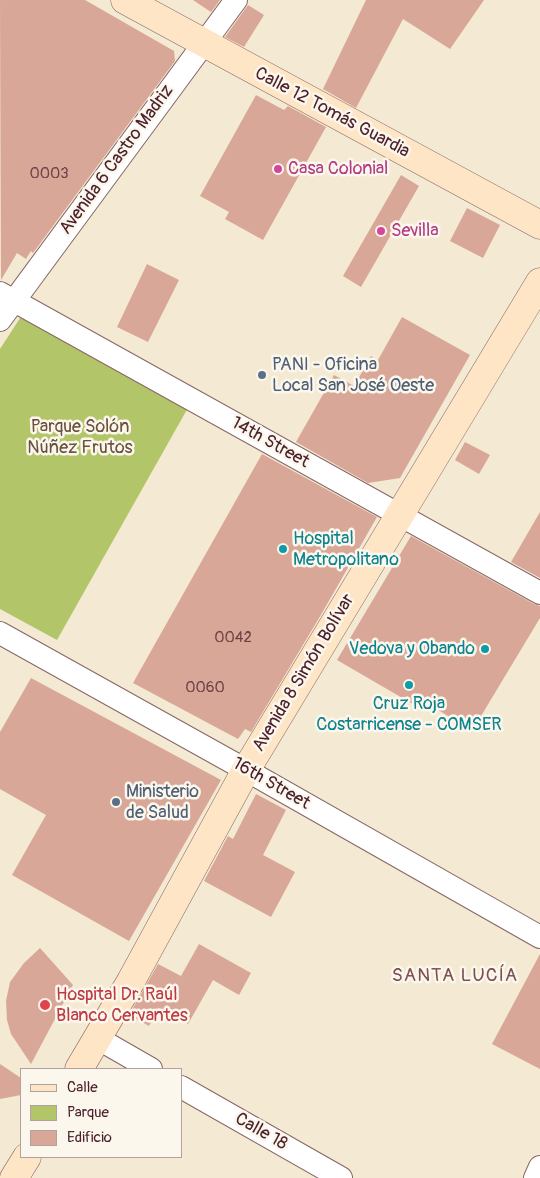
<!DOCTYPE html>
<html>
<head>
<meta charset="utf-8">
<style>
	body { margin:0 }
	#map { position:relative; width:540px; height:1178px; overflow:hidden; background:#f4e9d2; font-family:Pangolin,sans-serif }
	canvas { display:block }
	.legend { position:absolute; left:20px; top:1068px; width:162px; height:90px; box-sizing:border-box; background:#fbf7ec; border:1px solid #b4a19f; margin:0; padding:6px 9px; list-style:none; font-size:15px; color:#4a1f2b }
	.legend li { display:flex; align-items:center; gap:10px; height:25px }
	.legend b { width:25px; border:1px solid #b4a19f }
</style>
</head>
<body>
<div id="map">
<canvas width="540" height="1178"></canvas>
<ul class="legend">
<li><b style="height:6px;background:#fee5c5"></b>Calle</li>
<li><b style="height:14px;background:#b3c569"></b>Parque</li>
<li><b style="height:14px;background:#d9a797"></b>Edificio</li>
</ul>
</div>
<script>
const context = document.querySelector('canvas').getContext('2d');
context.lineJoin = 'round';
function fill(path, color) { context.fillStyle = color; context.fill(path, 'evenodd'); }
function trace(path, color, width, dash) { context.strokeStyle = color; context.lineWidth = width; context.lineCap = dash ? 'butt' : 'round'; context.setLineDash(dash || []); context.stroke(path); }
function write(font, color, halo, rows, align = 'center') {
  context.font = font + ' Pangolin,sans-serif'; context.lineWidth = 5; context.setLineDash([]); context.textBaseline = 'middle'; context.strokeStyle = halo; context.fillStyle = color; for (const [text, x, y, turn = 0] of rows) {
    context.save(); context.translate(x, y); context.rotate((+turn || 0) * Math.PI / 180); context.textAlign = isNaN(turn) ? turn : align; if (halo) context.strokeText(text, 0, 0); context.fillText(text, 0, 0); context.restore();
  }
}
const green = new Path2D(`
	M 22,315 L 189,406 L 57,640 L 0,609 L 0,349 Z`);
const building = new Path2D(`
	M 0,0 L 85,0 L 174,51 L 175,61 L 33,253 L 31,251 L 26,259 L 17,253 L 1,280 Z
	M 193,0 L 220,0 L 211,12 Z
	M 366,0 L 484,0 L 450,49 L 403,19 L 356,108 L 323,89 Z
	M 248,5 L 264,15 L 244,47 L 225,37 Z
	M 256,95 L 284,110 L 288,106 L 326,127 L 263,240 L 225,219 L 229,212 L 200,196 Z
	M 401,175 L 419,186 L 361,287 L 343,276 Z
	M 467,208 L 500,225 L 483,258 L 450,241 Z
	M 147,264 L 179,280 L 148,342 L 117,327 Z
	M 402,317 L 470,355 L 400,478 L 368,483 L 296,442 L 334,375 L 354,386 L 371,356 L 378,360 Z
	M 465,442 L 490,455 L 479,474 L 455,460 Z
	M 262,454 L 377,517 L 322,613 L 251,732 L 245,729 L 238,739 L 133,683 Z
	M 540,512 L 540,578 L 511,562 Z
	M 411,536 L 534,604 L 540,606 L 540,618 L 472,731 L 427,703 L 423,710 L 337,660 Z
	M 31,678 L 221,780 L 129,941 L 12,875 L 46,815 L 0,789 L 0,732 Z
	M 256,794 L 286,810 L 263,855 L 295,872 L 271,917 L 204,881 L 228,836 L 233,839 Z
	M 199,944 L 251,973 L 239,995 L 213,980 L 188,1024 L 158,1008 L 149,1026 L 129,1015 L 158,964 L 181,976 Z
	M 40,948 L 73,985 L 31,1064 L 11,1034 L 7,1020 L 6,1001 L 10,982 L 24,963 Z
	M 540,954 L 540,1069 L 492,1044 Z
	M 0,1064 L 21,1078 L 21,1095 L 0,1099 Z`);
const street = new Path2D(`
	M 0,293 L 540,593
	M 0,320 L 236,0
	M 0,633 L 246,770 L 540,937
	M 97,1038 L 151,1069
	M 181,1087 L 341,1178
	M 535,1178 L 540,1167`);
const secondary = new Path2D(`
	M 125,0 L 540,225
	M 79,1069 L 131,981 L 246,770 L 540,282
	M 14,1178 L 27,1157`);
const markers = [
	[278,169,5,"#d1479c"],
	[381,231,5,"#d1479c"],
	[262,375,5,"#5c6f8a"],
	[283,549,5,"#0f9aa8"],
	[485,649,5,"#0f9aa8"],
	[409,685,5,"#0f9aa8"],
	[116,802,5,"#5c6f8a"],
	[45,1005,6,"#e0444e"]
];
const numberNames = [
	["0003",49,174],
	["0042",233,638],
	["0060",205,688]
];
const streetNames = [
	["Calle 12 Tomás Guardia",332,113,28],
	["Avenida 6 Castro Madriz",117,160,-54],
	["14th Street",270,443,29],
	["Avenida 8 Simón Bolívar",304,673,-59],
	["16th Street",271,784,30],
	["Calle 18",261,1132,30]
];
const hotelNames = [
	["Casa Colonial",288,169],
	["Sevilla",391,231]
];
const serviceNames = [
	["PANI - Oficina",272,365],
	["Local San José Oeste",272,386],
	["Ministerio",126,792],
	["de Salud",126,813]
];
const parkNames = [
	["Parque Solón",80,427],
	["Núñez Frutos",80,448]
];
const cultureNames = [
	["Hospital",293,539],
	["Metropolitano",293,560],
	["Vedova y Obando",475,649,"right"],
	["Cruz Roja",409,704,"center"],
	["Costarricense - COMSER",409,725,"center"]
];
const healthNames = [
	["Hospital Dr. Raúl",56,995],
	["Blanco Cervantes",56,1016]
];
const neighbourhoodNames = [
	["SANTA LUCÍA",455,976]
];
fill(green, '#b3c569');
fill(building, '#d9a797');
trace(street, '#866665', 24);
trace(secondary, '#866665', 29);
trace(street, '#fff', 22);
trace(secondary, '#fee5c5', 28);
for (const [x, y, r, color] of markers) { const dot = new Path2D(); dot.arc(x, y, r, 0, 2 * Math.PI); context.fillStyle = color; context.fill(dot); trace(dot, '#fbf7ec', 2); }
write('15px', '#6e4146', null, numberNames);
write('18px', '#4a1f2b', '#fbf7ec', streetNames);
write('18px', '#b23c85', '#fbf7ec', hotelNames, 'left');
write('18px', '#4e5e75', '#fbf7ec', serviceNames, 'left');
write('18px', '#6a513e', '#fbf7ec', parkNames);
write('18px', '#0d838f', '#fbf7ec', cultureNames, 'left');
write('18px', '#be3a42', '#fbf7ec', healthNames, 'left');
context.letterSpacing = '1px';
write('19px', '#7c4f51', '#fbf7ec', neighbourhoodNames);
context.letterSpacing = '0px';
</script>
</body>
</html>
